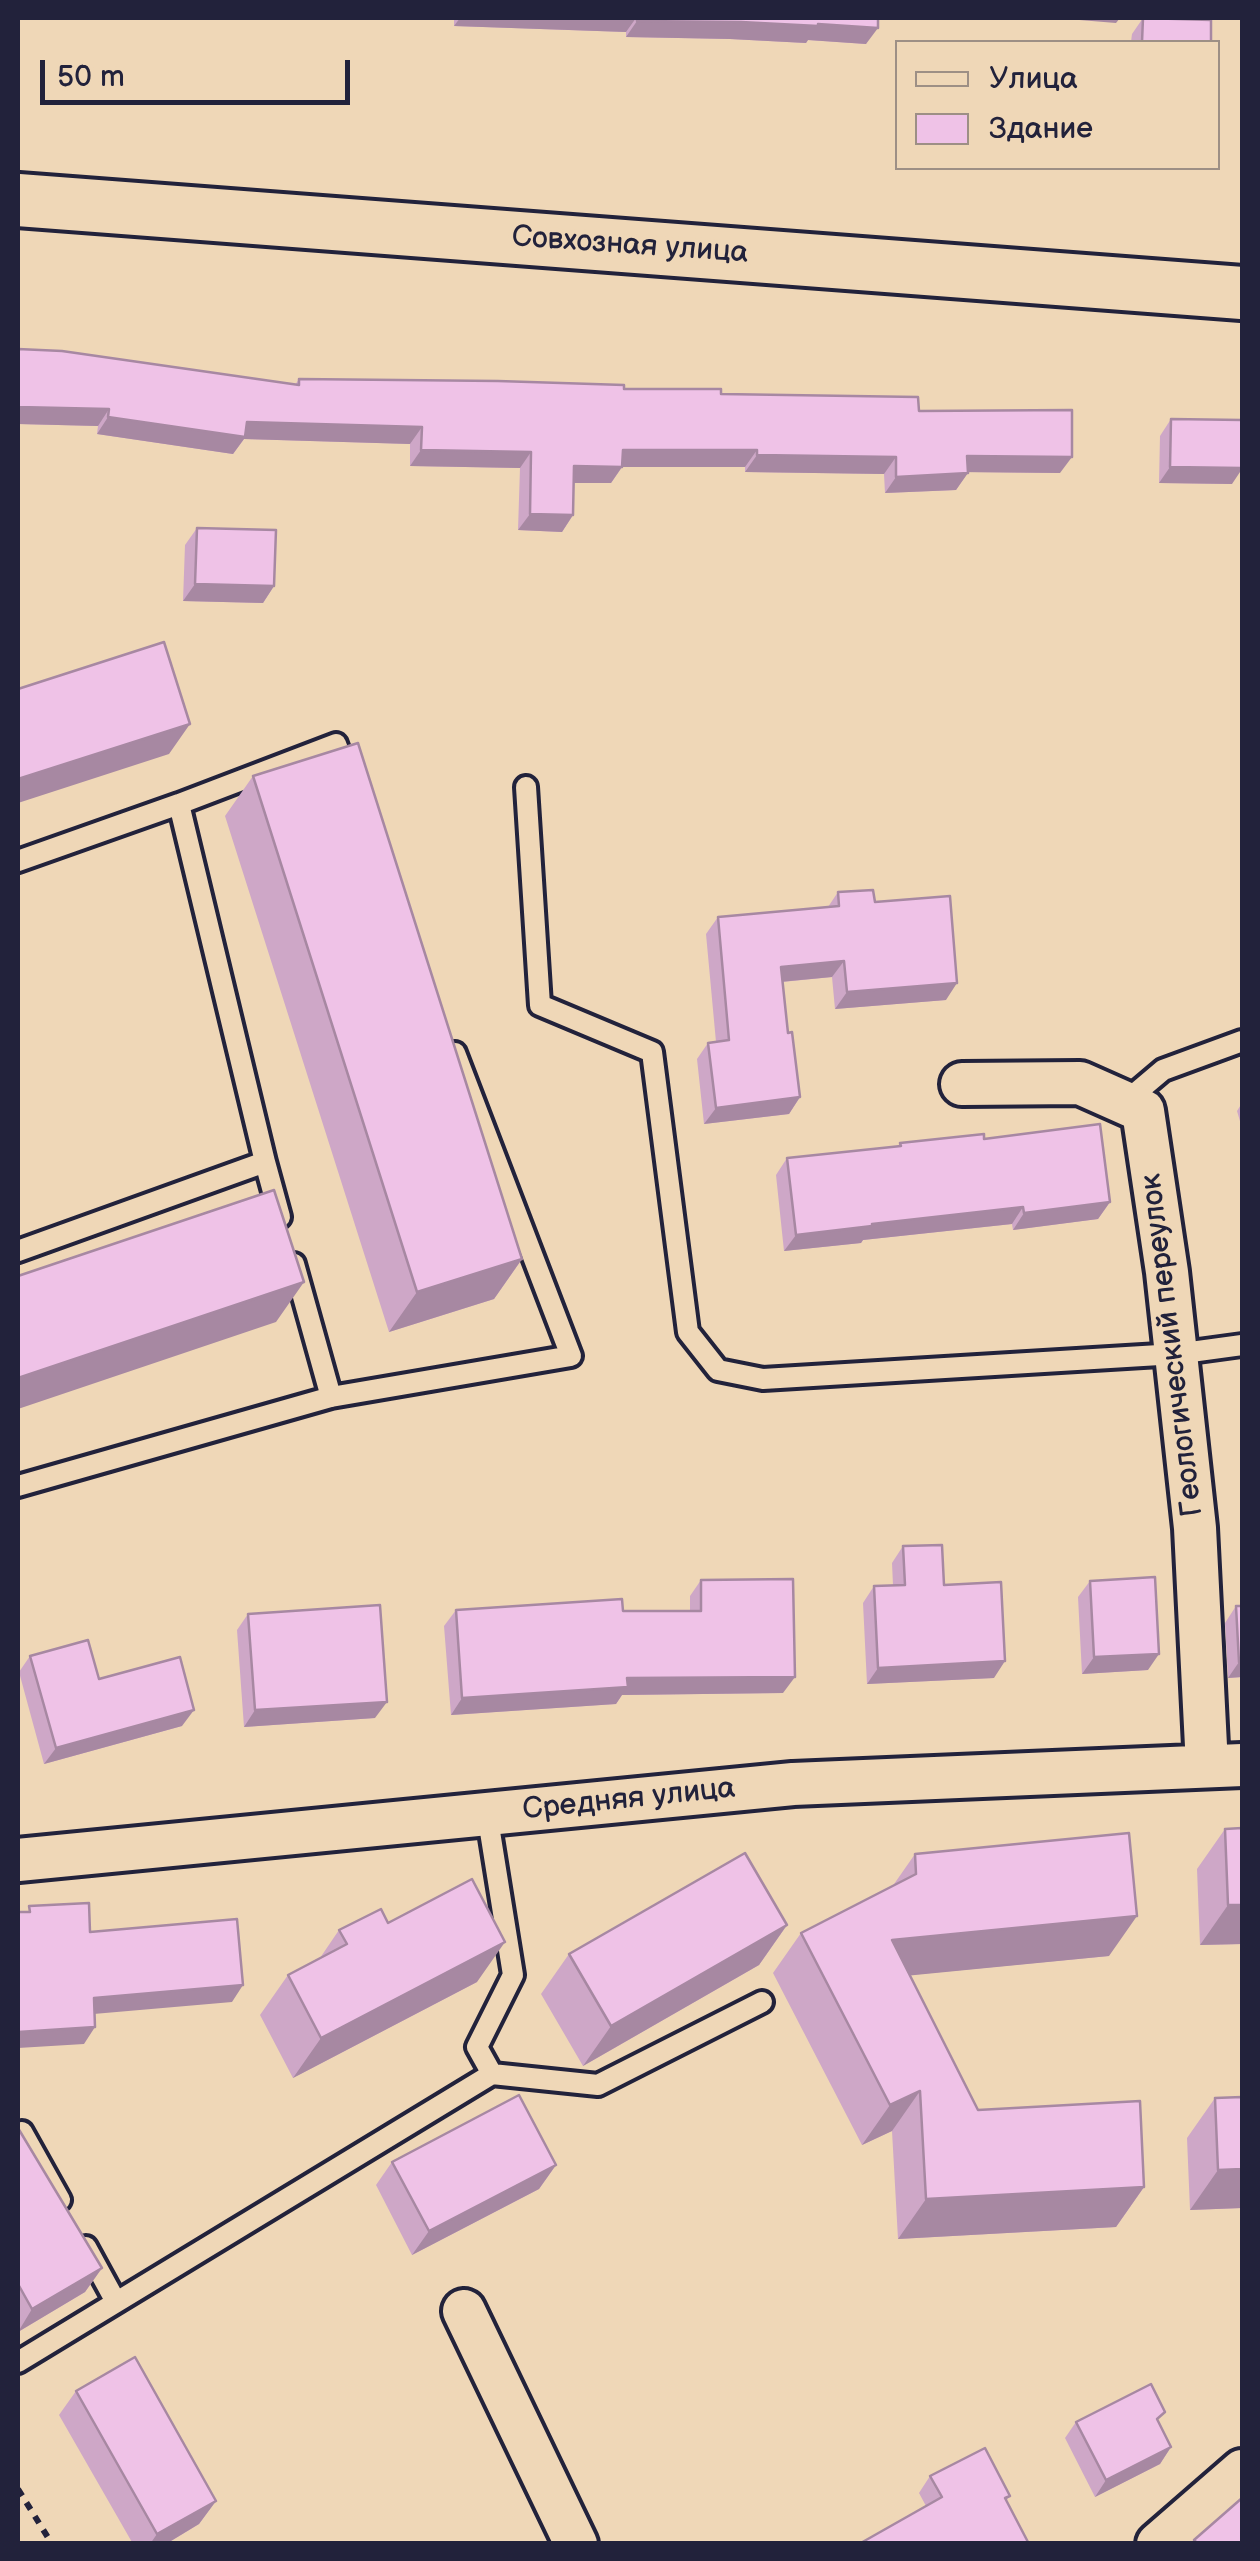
<!DOCTYPE html>
<html>
<head>
<meta charset="utf-8">
<style>
	body { margin:0 }
	#map { position:relative; width:1260px; height:2561px; overflow:hidden; background:#efd7b7; font-family:"Balsamiq Sans",sans-serif }
	canvas { display:block }
	.frame { position:absolute; inset:0; border:20px solid #22223b; pointer-events:none }
	.legend { position:absolute; left:895px; top:40px; width:325px; height:130px; box-sizing:border-box; background:#efd7b7; border:2px solid #9d8f85; margin:0; padding:12px 18px; list-style:none; font-size:30px; color:#22223b }
	.legend li { display:flex; align-items:center; gap:20px; height:50px }
	.legend b { width:50px; border:2px solid #9d8f85 }
	.scale { position:absolute; left:40px; top:60px; width:310px; height:45px; box-sizing:border-box; border:5px solid #22223b; border-top:0; padding-left:12px; font-size:30px; line-height:35px; white-space:nowrap; color:#22223b; -webkit-text-stroke:8px #efd7b7; paint-order:stroke }
</style>
</head>
<body>
<div id="map">
<canvas width="1260" height="2561"></canvas>
<div class="frame"></div>
<ul class="legend">
<li><b style="height:12px;background:#efd7b7"></b>Улица</li>
<li><b style="height:28px;background:#efc2e7"></b>Здание</li>
</ul>
<div class="scale">50 m</div>
</div>
<script>
const context = document.querySelector('canvas').getContext('2d');
context.lineJoin = 'round';
function trace(path, color, width, dash) { context.strokeStyle = color; context.lineWidth = width; context.lineCap = dash ? 'butt' : 'round'; context.setLineDash(dash || []); context.stroke(path); }
function fill(path, color) { context.fillStyle = color; context.fill(path, 'evenodd'); }
function write(font, color, halo, rows, align = 'center') {
  context.font = font + ' "Balsamiq Sans",sans-serif'; context.lineWidth = 9; context.setLineDash([]); context.textBaseline = 'middle'; context.strokeStyle = halo; context.fillStyle = color; for (const [text, x, y, turn = 0] of rows) {
    context.save(); context.translate(x, y); context.rotate((+turn || 0) * Math.PI / 180); context.textAlign = isNaN(turn) ? turn : align; if (halo) context.strokeText(text, 0, 0); context.fillText(text, 0, 0); context.restore();
  }
}
const path = new Path2D(`
	M 18,2489 L 52,2544`);
const service = new Path2D(`
	M 526,787 L 540,1005 L 652,1052 L 688,1332 L 718,1370 L 763,1379 L 1176,1354 L 1242,1345
	M 179,804 L 336,744 L 347,774
	M 18,861 L 179,804 L 265,1162 L 18,1251
	M 1124,1103 L 1163,1070 L 1242,1041
	M 265,1162 L 280,1217
	M 294,1264 L 331,1397
	M 18,1486 L 331,1397 L 571,1356 L 455,1053
	M 487,1813 L 513,1975 L 477,2047 L 492,2074
	M 22,2132 L 60,2200
	M 86,2247 L 116,2302
	M 18,2362 L 492,2074 L 598,2085 L 762,2002`);
const minor = new Path2D(`
	M 962,1084 L 1080,1083 L 1143,1111 L 1167,1272 L 1195,1528 L 1207,1766
	M 18,1860 L 793,1784 L 1242,1765
	M 464,2311 L 576,2544
	M 1158,2544 L 1242,2471`);
const tertiary = new Path2D(`
	M 18,200 L 1242,293`);
const wall = new Path2D(`
	M 454,18 L 878,18 L 866,44 L 808,40 L 806,43 L 730,39 L 626,37 L 626,32 L 454,26 Z
	M 1143,18 L 1211,42 L 1131,42 L 1132,34 Z
	M 18,349 L 295,385 L 299,379 L 624,389 L 721,394 L 919,411 L 1060,473 L 968,472 L 956,490 L 885,493 L 884,474 L 745,472 L 745,467 L 622,467 L 611,483 L 574,483 L 573,515 L 562,532 L 518,530 L 520,468 L 410,466 L 410,444 L 244,439 L 233,454 L 97,434 L 98,426 L 18,424 Z
	M 1171,419 L 1232,484 L 1159,483 L 1160,436 Z
	M 197,528 L 274,586 L 263,603 L 183,601 L 185,545 Z
	M 253,776 L 522,1259 L 494,1299 L 389,1332 L 225,816 Z
	M 838,892 L 875,902 L 946,1000 L 835,1009 L 832,977 L 782,982 L 788,1033 L 800,1097 L 789,1114 L 704,1124 L 697,1059 L 708,1043 L 716,1042 L 706,934 L 718,917 L 828,907 Z
	M 1242,1103 L 1242,1128 L 1237,1111 Z
	M 984,1139 L 1110,1202 L 1098,1219 L 1013,1230 L 1012,1224 L 863,1240 L 861,1243 L 784,1251 L 776,1175 L 787,1158 L 898,1146 L 900,1143 Z
	M 903,1546 L 944,1585 L 994,1678 L 867,1684 L 863,1603 L 874,1586 L 893,1585 L 892,1563 Z
	M 701,1580 L 783,1693 L 622,1695 L 616,1704 L 451,1715 L 444,1626 L 456,1610 L 690,1611 L 690,1596 Z
	M 1090,1581 L 1148,1670 L 1082,1674 L 1078,1597 Z
	M 1236,1606 L 1242,1677 L 1228,1678 L 1225,1623 Z
	M 248,1614 L 375,1718 L 244,1727 L 237,1630 Z
	M 30,1656 L 99,1679 L 182,1726 L 44,1764 L 19,1672 Z
	M 1242,1828 L 1242,1944 L 1200,1945 L 1197,1869 L 1225,1829 Z
	M 915,1854 L 1109,1956 L 910,1975 L 978,2110 L 1144,2187 L 1116,2227 L 898,2239 L 892,2131 L 862,2145 L 773,1973 L 801,1933 L 892,1887 Z
	M 388,1923 L 477,1982 L 293,2078 L 260,2015 L 288,1975 L 320,1958 L 339,1930 Z
	M 787,1925 L 759,1965 L 583,2066 L 541,1994 L 569,1954 Z
	M 1215,2098 L 1242,2208 L 1190,2210 L 1187,2138 Z
	M 18,2128 L 102,2268 L 85,2292 L 18,2332 Z
	M 392,2162 L 556,2165 L 539,2189 L 412,2255 L 376,2185 Z
	M 76,2391 L 216,2501 L 199,2524 L 166,2544 L 133,2544 L 59,2415 Z
	M 1076,2422 L 1158,2422 L 1171,2447 L 1160,2464 L 1095,2497 L 1065,2438 Z
	M 930,2476 L 1010,2496 L 1006,2501 L 926,2506 L 919,2493 Z`);
const shadedWall = new Path2D(`
	M 460,18 L 636,18 L 626,32 L 454,26 Z
	M 1055,18 L 1120,18 L 1116,23 Z
	M 637,21 L 818,24 L 878,28 L 866,44 L 808,40 L 806,43 L 730,39 L 626,37 Z
	M 18,407 L 109,409 L 98,426 L 18,424 Z
	M 108,417 L 247,422 L 422,427 L 410,444 L 244,439 L 233,454 L 97,434 Z
	M 421,450 L 531,452 L 520,468 L 410,466 Z
	M 623,450 L 757,450 L 745,467 L 619,467 L 622,467 L 611,483 L 563,483 L 574,466 Z
	M 757,455 L 896,457 L 884,474 L 745,472 Z
	M 967,456 L 1072,457 L 1060,473 L 955,472 Z
	M 1170,467 L 1242,468 L 1242,469 L 1232,484 L 1159,483 Z
	M 968,473 L 956,490 L 885,493 L 896,477 Z
	M 530,514 L 573,515 L 562,532 L 518,530 Z
	M 195,584 L 274,586 L 263,603 L 183,601 Z
	M 190,724 L 169,754 L 18,803 L 18,779 Z
	M 844,961 L 832,977 L 769,983 L 781,967 Z
	M 957,983 L 946,1000 L 835,1009 L 847,992 Z
	M 800,1097 L 789,1114 L 704,1124 L 716,1108 Z
	M 1110,1202 L 1098,1219 L 1013,1230 L 1024,1213 Z
	M 1023,1207 L 1012,1224 L 863,1240 L 861,1243 L 784,1251 L 796,1235 L 872,1224 Z
	M 522,1259 L 494,1299 L 389,1332 L 417,1292 Z
	M 304,1282 L 276,1322 L 18,1409 L 18,1378 Z
	M 1159,1654 L 1148,1670 L 1082,1674 L 1094,1657 Z
	M 1005,1661 L 994,1678 L 867,1684 L 878,1668 Z
	M 1242,1661 L 1242,1677 L 1228,1678 L 1239,1662 Z
	M 795,1677 L 783,1693 L 622,1695 L 616,1704 L 451,1715 L 462,1698 L 627,1678 Z
	M 387,1702 L 375,1718 L 244,1727 L 255,1710 Z
	M 194,1710 L 182,1726 L 44,1764 L 56,1748 Z
	M 1228,1905 L 1242,1905 L 1242,1944 L 1200,1945 Z
	M 1137,1916 L 1109,1956 L 864,1980 L 892,1940 Z
	M 787,1925 L 759,1965 L 583,2066 L 611,2026 Z
	M 505,1942 L 477,1982 L 293,2078 L 321,2038 Z
	M 243,1985 L 232,2002 L 82,2015 L 94,1998 Z
	M 95,2027 L 84,2044 L 18,2048 L 18,2032 Z
	M 920,2091 L 892,2131 L 862,2145 L 890,2105 Z
	M 556,2165 L 539,2189 L 412,2255 L 429,2231 Z
	M 1242,2169 L 1242,2208 L 1190,2210 L 1218,2170 Z
	M 1144,2187 L 1116,2227 L 898,2239 L 926,2199 Z
	M 102,2268 L 85,2292 L 18,2332 L 32,2309 Z
	M 1171,2447 L 1160,2464 L 1095,2497 L 1106,2480 Z
	M 216,2501 L 199,2524 L 166,2544 L 150,2544 L 157,2534 Z`);
const building = new Path2D(`
	M 637,18 L 878,18 L 878,28 L 818,24 L 818,26 L 741,22 L 637,21 Z
	M 1143,18 L 1211,20 L 1211,42 L 1142,42 Z
	M 18,349 L 62,351 L 299,385 L 299,379 L 498,381 L 624,385 L 624,389 L 721,389 L 721,394 L 918,397 L 919,411 L 1072,410 L 1072,457 L 967,456 L 968,473 L 896,477 L 896,457 L 757,455 L 757,450 L 623,450 L 622,467 L 574,466 L 573,515 L 530,514 L 531,452 L 421,450 L 422,427 L 247,422 L 245,437 L 108,417 L 109,409 L 18,407 Z
	M 1171,419 L 1242,420 L 1242,468 L 1170,467 Z
	M 197,528 L 276,530 L 274,586 L 195,584 Z
	M 164,642 L 190,724 L 18,779 L 18,689 Z
	M 358,743 L 522,1259 L 417,1292 L 253,776 Z
	M 873,890 L 875,902 L 950,896 L 957,983 L 847,992 L 844,961 L 781,967 L 788,1033 L 792,1032 L 800,1097 L 716,1108 L 708,1043 L 729,1040 L 718,917 L 839,906 L 838,892 Z
	M 1100,1124 L 1110,1202 L 1024,1213 L 1023,1207 L 872,1224 L 872,1226 L 796,1235 L 787,1158 L 901,1146 L 900,1143 L 984,1134 L 984,1139 Z
	M 274,1190 L 304,1282 L 18,1378 L 18,1276 Z
	M 942,1545 L 944,1585 L 1001,1582 L 1005,1661 L 878,1668 L 874,1586 L 905,1585 L 903,1546 Z
	M 1155,1577 L 1159,1654 L 1094,1657 L 1090,1581 Z
	M 793,1579 L 795,1677 L 627,1678 L 628,1687 L 462,1698 L 456,1610 L 622,1599 L 623,1611 L 701,1611 L 701,1580 Z
	M 380,1605 L 387,1702 L 255,1710 L 248,1614 Z
	M 1236,1606 L 1242,1606 L 1242,1661 L 1239,1662 Z
	M 88,1640 L 99,1679 L 180,1657 L 194,1710 L 56,1748 L 30,1656 Z
	M 1242,1828 L 1242,1905 L 1228,1905 L 1225,1829 Z
	M 1129,1833 L 1137,1916 L 892,1940 L 978,2110 L 1140,2101 L 1144,2187 L 926,2199 L 920,2091 L 890,2105 L 801,1933 L 916,1874 L 915,1854 Z
	M 745,1853 L 787,1925 L 611,2026 L 569,1954 Z
	M 472,1879 L 505,1942 L 321,2038 L 288,1975 L 347,1944 L 339,1930 L 381,1909 L 388,1923 Z
	M 89,1903 L 90,1932 L 237,1919 L 243,1985 L 94,1998 L 95,2027 L 18,2032 L 18,1912 L 30,1912 L 29,1906 Z
	M 519,2095 L 556,2165 L 429,2231 L 392,2162 Z
	M 1242,2097 L 1242,2169 L 1218,2170 L 1215,2098 Z
	M 18,2128 L 102,2268 L 32,2309 L 18,2284 Z
	M 135,2357 L 216,2501 L 157,2534 L 76,2391 Z
	M 1151,2384 L 1165,2412 L 1157,2419 L 1171,2447 L 1106,2480 L 1076,2422 Z
	M 985,2448 L 1010,2496 L 1005,2498 L 1029,2544 L 859,2544 L 942,2497 L 930,2476 Z
	M 1242,2498 L 1242,2544 L 1198,2544 L 1194,2540 Z`);
const streetNames = [
	["Совхозная улица",630,246,4],
	["Геологический переулок",1173,1345,-97],
	["Средняя улица",629,1800,-6]
];
trace(service, '#22223b', 28);
trace(minor, '#22223b', 50);
trace(tertiary, '#22223b', 60);
trace(path, '#22223b', 6, [8, 8]);
trace(service, '#efd7b7', 20);
trace(minor, '#efd7b7', 42);
trace(tertiary, '#efd7b7', 52);
fill(wall, '#cea7c7');
fill(shadedWall, '#a788a2');
fill(building, '#efc2e7');
trace(building, '#a788a2', 2.5);
write('30px', '#22223b', '#efd7b7', streetNames);
</script>
</body>
</html>
